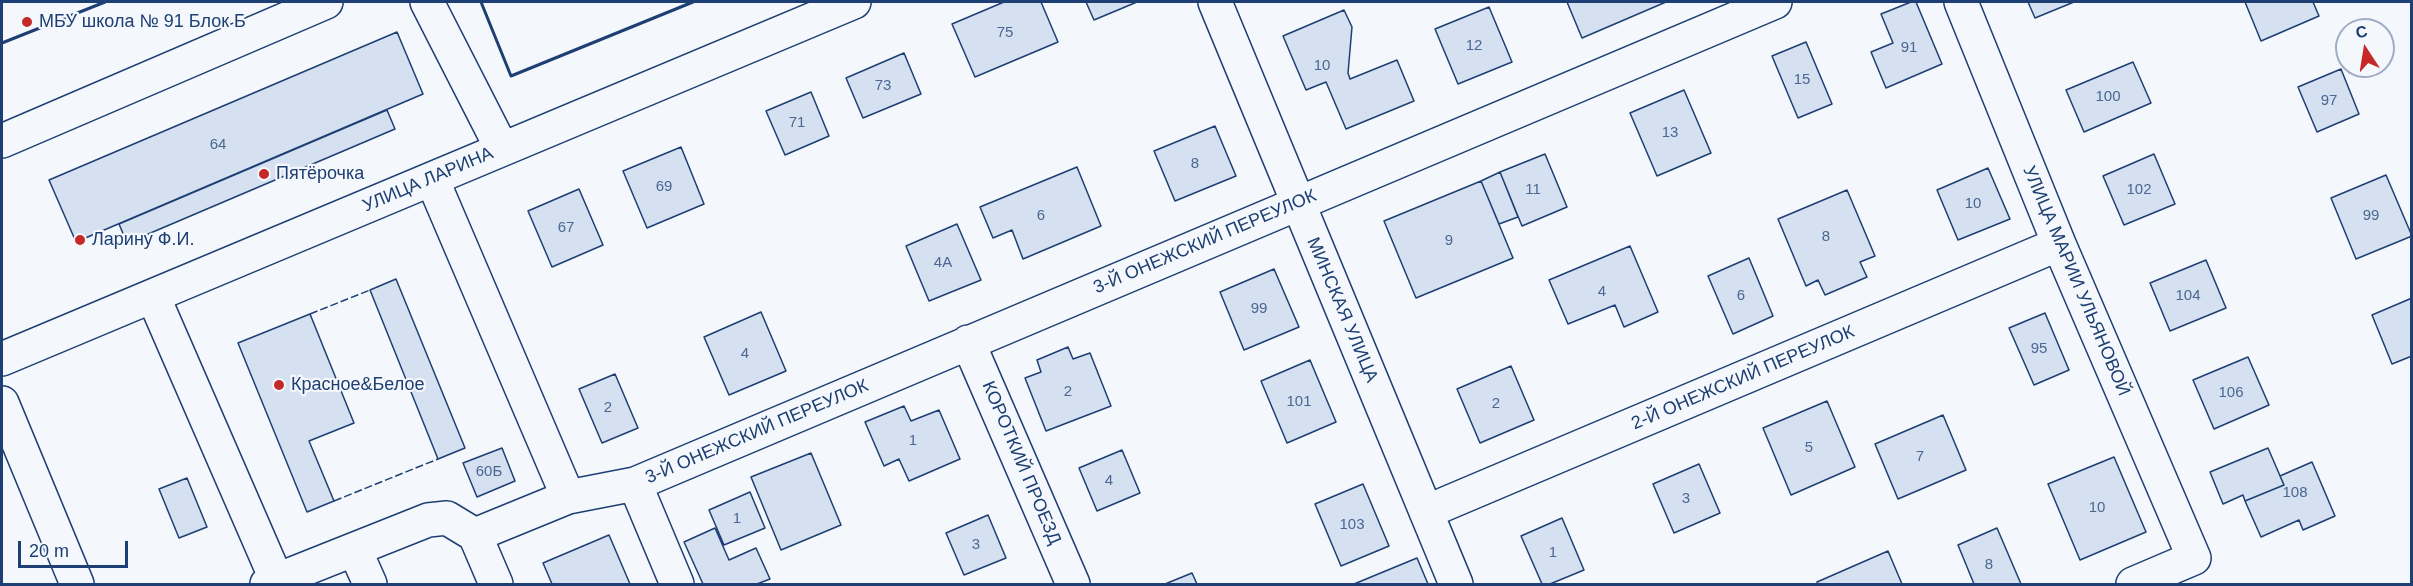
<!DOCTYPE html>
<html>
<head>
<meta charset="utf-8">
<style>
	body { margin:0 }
	#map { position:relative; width:2413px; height:586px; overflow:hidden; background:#f4f7fb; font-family:Helvetica,sans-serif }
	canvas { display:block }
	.frame { position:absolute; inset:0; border:3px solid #1d3f73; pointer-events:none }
	.north { position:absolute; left:2335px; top:18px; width:60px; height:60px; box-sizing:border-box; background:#f4f7fb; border:2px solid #9eadc5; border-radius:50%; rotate:348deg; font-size:16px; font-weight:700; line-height:24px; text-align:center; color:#1d3f73 }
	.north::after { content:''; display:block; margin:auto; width:21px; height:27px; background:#c62828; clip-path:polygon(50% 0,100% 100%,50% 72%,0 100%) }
	.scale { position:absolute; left:18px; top:541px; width:110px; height:27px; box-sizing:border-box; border:3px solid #1d3f73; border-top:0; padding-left:8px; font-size:18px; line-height:21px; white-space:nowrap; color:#1d3f73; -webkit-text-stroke:4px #f4f7fb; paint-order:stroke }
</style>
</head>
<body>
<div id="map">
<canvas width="2413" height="586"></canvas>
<div class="frame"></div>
<div class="north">С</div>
<div class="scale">20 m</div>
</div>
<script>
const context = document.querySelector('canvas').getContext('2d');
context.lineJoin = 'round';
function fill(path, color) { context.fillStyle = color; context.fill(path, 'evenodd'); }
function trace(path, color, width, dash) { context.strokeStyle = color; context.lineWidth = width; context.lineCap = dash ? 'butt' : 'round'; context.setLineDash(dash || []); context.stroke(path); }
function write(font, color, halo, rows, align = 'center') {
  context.font = font + ' Helvetica,sans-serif'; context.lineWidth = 4.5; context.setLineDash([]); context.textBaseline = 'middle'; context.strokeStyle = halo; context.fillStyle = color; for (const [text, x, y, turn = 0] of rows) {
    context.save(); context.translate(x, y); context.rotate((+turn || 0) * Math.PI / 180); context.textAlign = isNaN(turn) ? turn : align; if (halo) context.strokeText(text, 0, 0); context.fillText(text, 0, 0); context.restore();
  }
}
const building = new Path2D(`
	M 1004,2 L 1041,2 L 1058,42 L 975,77 L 952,24 Z
	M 1086,2 L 1137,2 L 1094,20 Z
	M 1567,2 L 1666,2 L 1582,38 Z
	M 1911,2 L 1916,2 L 1942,64 L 1886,88 L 1871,52 L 1893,43 L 1881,14 Z
	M 2028,2 L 2074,2 L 2035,18 Z
	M 2245,2 L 2313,2 L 2319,16 L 2261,41 Z
	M 1489,7 L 1512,62 L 1458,84 L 1435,29 Z
	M 1344,10 L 1352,27 L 1348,73 L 1350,79 L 1397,60 L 1414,101 L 1346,129 L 1326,82 L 1306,90 L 1283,36 Z
	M 397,32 L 423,94 L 76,242 L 49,180 Z
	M 1806,42 L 1832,104 L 1798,118 L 1772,56 Z
	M 904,53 L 921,94 L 863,118 L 846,78 Z
	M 2133,62 L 2151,103 L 2084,132 L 2066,90 Z
	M 2341,69 L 2359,114 L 2317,132 L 2298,87 Z
	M 1684,90 L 1711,153 L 1657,176 L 1630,113 Z
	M 811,92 L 829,136 L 785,155 L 766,111 Z
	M 387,110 L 395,129 L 127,243 L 119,224 Z
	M 1215,126 L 1236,176 L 1175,201 L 1154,151 Z
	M 681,147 L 704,204 L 647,228 L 623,171 Z
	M 1545,154 L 1567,207 L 1522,226 L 1500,172 Z
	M 2154,154 L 2175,204 L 2124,225 L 2103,176 Z
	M 1077,167 L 1101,226 L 1023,259 L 1012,230 L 993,238 L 980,207 Z
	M 1988,168 L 2010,219 L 1958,240 L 1937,190 Z
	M 1500,172 L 1518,217 L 1499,224 L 1481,181 Z
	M 2386,175 L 2412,236 L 2356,259 L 2331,198 Z
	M 1481,181 L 1513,258 L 1416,298 L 1384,221 Z
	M 579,189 L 603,245 L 552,267 L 528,211 Z
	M 1847,190 L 1875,256 L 1860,262 L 1867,277 L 1825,295 L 1818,280 L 1806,286 L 1778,219 Z
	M 957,224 L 981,280 L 929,301 L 906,246 Z
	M 1630,246 L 1658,312 L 1624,327 L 1615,305 L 1568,324 L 1549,280 Z
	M 1749,258 L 1773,316 L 1733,334 L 1708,276 Z
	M 2206,260 L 2226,308 L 2170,331 L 2150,283 Z
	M 1274,269 L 1299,327 L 1244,350 L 1220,292 Z
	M 396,279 L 465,448 L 438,459 L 370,290 Z
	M 2412,298 L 2412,356 L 2392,364 L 2372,315 Z
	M 761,312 L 786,371 L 729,395 L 704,337 Z
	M 2045,313 L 2069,370 L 2034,385 L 2009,328 Z
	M 310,314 L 354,423 L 309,441 L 334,501 L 307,512 L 238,343 Z
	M 1068,347 L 1073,359 L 1090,353 L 1111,406 L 1046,431 L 1025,378 L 1041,372 L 1037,360 Z
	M 2248,357 L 2269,405 L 2214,429 L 2193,380 Z
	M 1310,360 L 1336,422 L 1287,443 L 1261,381 Z
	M 1511,366 L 1534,420 L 1480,443 L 1457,389 Z
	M 615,374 L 638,428 L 602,443 L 579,389 Z
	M 1827,401 L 1855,467 L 1791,495 L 1763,428 Z
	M 904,406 L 911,421 L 939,410 L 960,459 L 909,481 L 899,459 L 884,466 L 865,422 Z
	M 1943,415 L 1966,470 L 1898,499 L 1875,444 Z
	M 502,448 L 515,481 L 477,497 L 463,463 Z
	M 2268,448 L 2284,485 L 2245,501 L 2243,495 L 2223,504 L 2210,472 Z
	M 1122,450 L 1140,493 L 1097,511 L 1079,468 Z
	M 811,453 L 841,525 L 781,550 L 751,477 Z
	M 2114,457 L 2146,532 L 2080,560 L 2048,484 Z
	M 2312,462 L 2335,516 L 2303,530 L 2299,520 L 2261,537 L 2245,501 L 2284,485 L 2280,476 Z
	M 1699,464 L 1720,513 L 1674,533 L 1653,484 Z
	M 187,478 L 207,527 L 179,538 L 159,489 Z
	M 1363,484 L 1389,546 L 1341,566 L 1315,504 Z
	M 750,492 L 765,528 L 724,545 L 709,510 Z
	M 988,515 L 1006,558 L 964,575 L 946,533 Z
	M 1562,518 L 1584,570 L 1550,584 L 1542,584 L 1521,536 Z
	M 715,528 L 729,560 L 756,548 L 770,579 L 757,584 L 703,584 L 684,542 Z
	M 1997,528 L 2021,584 L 1974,584 L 1958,545 Z
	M 609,535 L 630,584 L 552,584 L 543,563 Z
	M 1888,551 L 1902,584 L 1818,584 L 1817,582 Z
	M 1417,558 L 1428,584 L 1354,584 Z
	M 1192,573 L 1197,584 L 1165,584 Z`);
const minor = new Path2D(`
	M 427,2 L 502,149
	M 1215,2 L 1456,584
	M 1961,2 L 2059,244 L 2194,558 L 2133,584
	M 2,141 L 326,2
	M 432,179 L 568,497 L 635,484 L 1775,2
	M 153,296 L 277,581
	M 968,342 L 1073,584
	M 2,359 L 854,2
	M 635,484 L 677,584
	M 1426,512 L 2059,244
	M 475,535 L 568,497
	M 355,550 L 370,584
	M 267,584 L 428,520 L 447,518 L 475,535 L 496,584`);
const major = new Path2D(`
	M 2,403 L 77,584`);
const fence = new Path2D(`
	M 310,314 L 370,290
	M 334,501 L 438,459`);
const wall = new Path2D(`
	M 481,2 L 511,76 L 693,2
	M 2,43 L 105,2`);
const markers = [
	[27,22,6,"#c62828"],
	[264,174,6,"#c62828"],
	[80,240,6,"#c62828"],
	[279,385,6,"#c62828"]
];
const numberNames = [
	["75",1005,33],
	["12",1474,46],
	["91",1909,48],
	["10",1322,66],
	["15",1802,80],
	["73",883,86],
	["100",2108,97],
	["97",2329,101],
	["71",797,123],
	["13",1670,133],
	["64",218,145],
	["8",1195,164],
	["69",664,187],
	["11",1533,190],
	["102",2139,190],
	["10",1973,204],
	["6",1041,216],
	["99",2371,216],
	["67",566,228],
	["8",1826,237],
	["9",1449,241],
	["4А",943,263],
	["4",1602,292],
	["6",1741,296],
	["104",2188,296],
	["99",1259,309],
	["95",2039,349],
	["4",745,354],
	["2",1068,392],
	["106",2231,393],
	["101",1299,402],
	["2",1496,404],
	["2",608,408],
	["1",913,441],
	["5",1809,448],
	["7",1920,457],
	["60Б",489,472],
	["4",1109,481],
	["108",2295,493],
	["3",1686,499],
	["10",2097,508],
	["1",737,519],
	["103",1352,525],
	["3",976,545],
	["1",1553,553],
	["8",1989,565]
];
const poiNames = [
	["МБУ школа № 91 Блок Б",39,22],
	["Пятёрочка",276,174],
	["Ларину Ф.И.",92,240],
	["Красное&Белое",291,385]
];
const streetNames = [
	["УЛИЦА ЛАРИНА",428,180,-23],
	["3-Й ОНЕЖСКИЙ ПЕРЕУЛОК",1205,242,-23],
	["УЛИЦА МАРИИ УЛЬЯНОВОЙ",2076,281,67],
	["МИНСКАЯ УЛИЦА",1342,310,67],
	["2-Й ОНЕЖСКИЙ ПЕРЕУЛОК",1743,378,-23],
	["3-Й ОНЕЖСКИЙ ПЕРЕУЛОК",757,432,-23],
	["КОРОТКИЙ ПРОЕЗД",1021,463,67]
];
fill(building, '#d5e0f0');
trace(building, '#1d3f73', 1.5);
trace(minor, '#1d3f73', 36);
trace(major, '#1d3f73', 36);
trace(minor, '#f4f7fb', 33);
trace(major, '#f4f7fb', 33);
trace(fence, '#1d3f73', 1.5, [8, 3]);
trace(wall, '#1d3f73', 3);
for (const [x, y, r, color] of markers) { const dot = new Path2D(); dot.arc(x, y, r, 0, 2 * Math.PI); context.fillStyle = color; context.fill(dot); trace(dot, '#f4f7fb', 2); }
write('15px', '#4b6792', null, numberNames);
write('18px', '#1d3f73', '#f4f7fb', poiNames, 'left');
write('18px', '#1d3f73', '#f4f7fb', streetNames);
</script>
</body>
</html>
